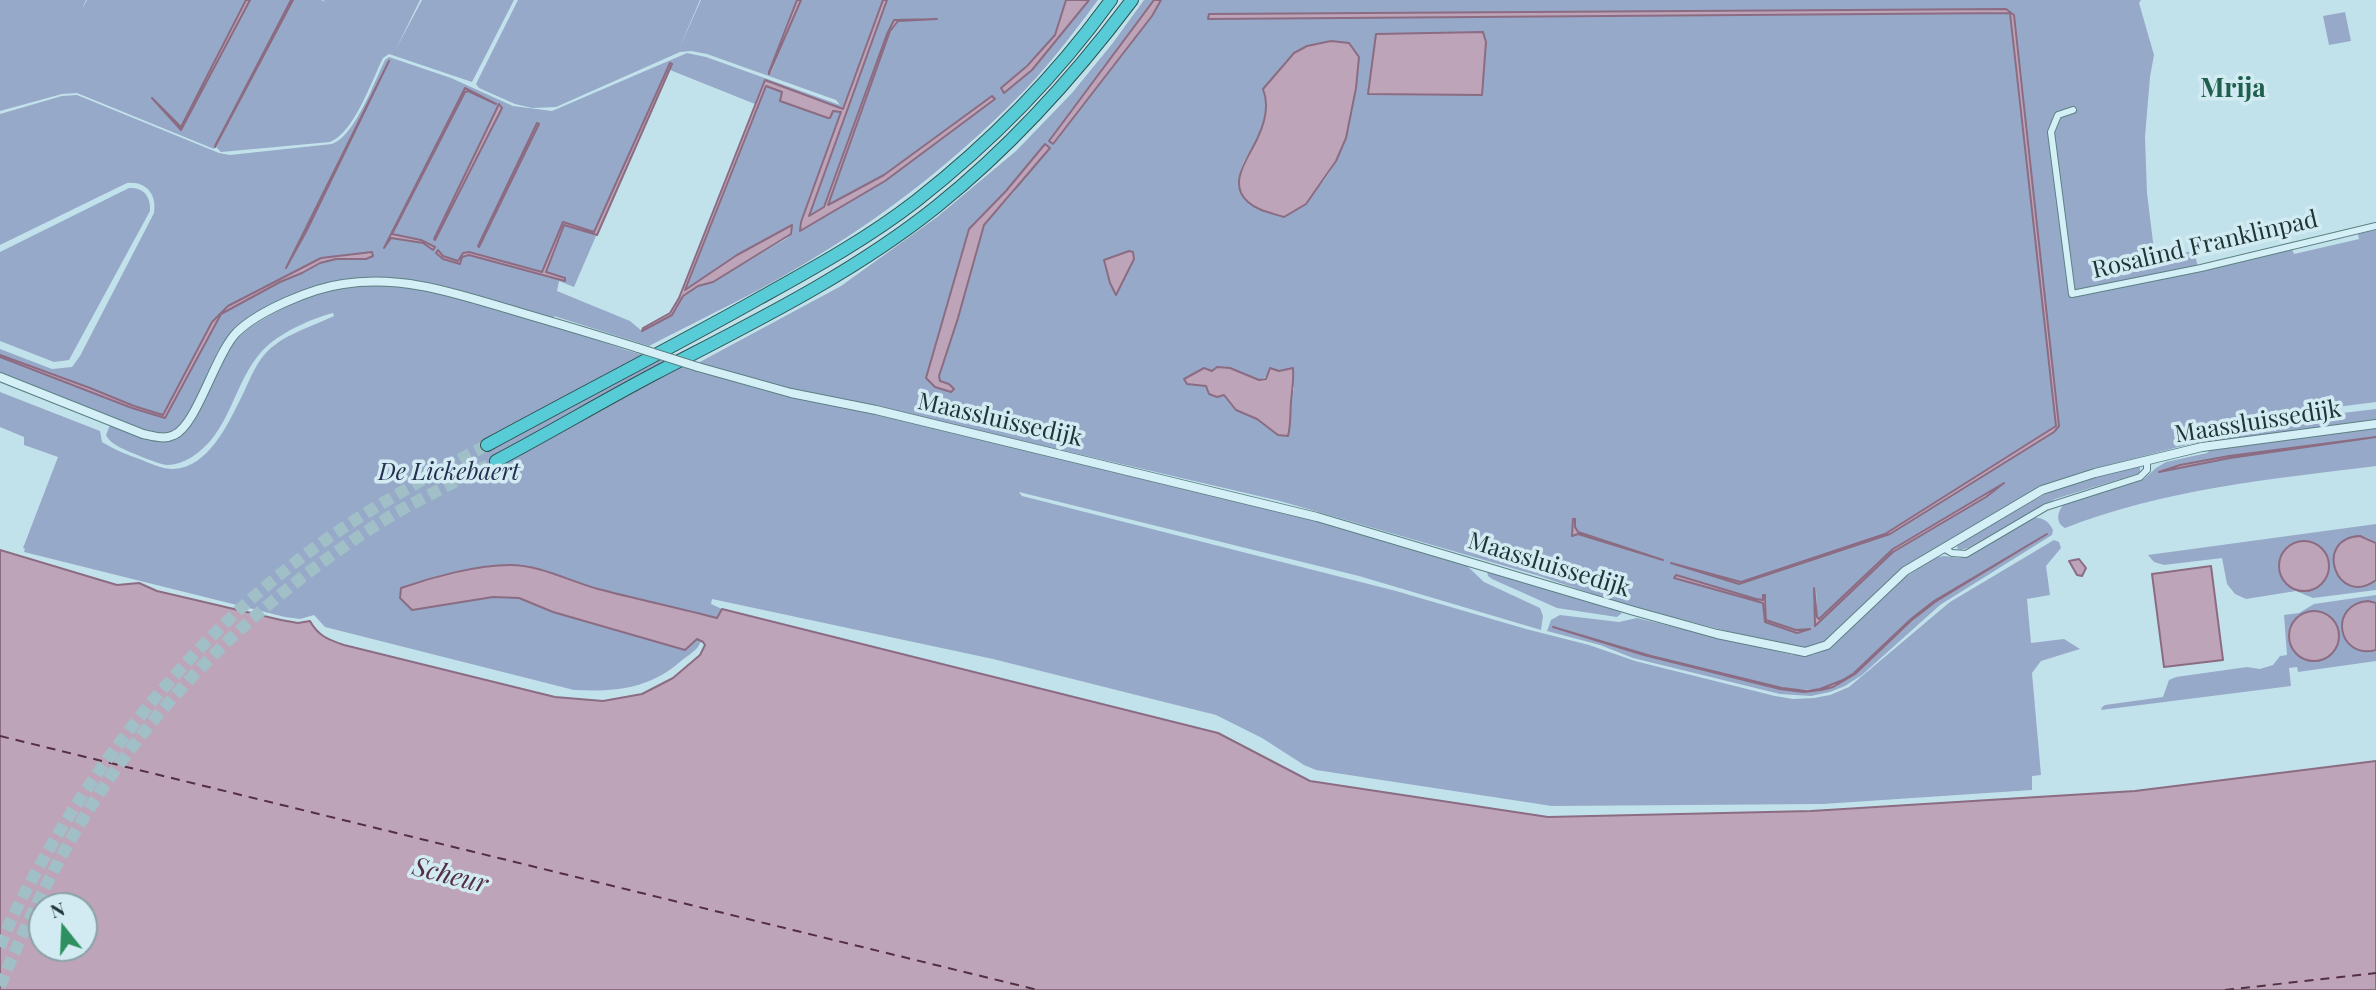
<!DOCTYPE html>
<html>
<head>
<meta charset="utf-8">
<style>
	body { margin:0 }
	#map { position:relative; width:2376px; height:990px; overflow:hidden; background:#c2e2eb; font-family:"Playfair Display",serif }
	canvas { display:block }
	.north { position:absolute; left:28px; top:892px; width:70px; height:70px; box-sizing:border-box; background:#d2ebf3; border:2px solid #8aa2a7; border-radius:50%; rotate:342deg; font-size:19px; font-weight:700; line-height:28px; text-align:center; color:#1e3435 }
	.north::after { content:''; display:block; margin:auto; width:24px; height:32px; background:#2e9061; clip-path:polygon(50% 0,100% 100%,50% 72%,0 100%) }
</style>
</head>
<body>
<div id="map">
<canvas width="2376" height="990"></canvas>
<div class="north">N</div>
</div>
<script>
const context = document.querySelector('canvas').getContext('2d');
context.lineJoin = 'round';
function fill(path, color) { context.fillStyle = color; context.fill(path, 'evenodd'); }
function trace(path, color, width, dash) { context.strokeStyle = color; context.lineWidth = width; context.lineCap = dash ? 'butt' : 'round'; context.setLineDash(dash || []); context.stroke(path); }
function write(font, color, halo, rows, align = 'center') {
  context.font = font + ' "Playfair Display",serif'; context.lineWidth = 7; context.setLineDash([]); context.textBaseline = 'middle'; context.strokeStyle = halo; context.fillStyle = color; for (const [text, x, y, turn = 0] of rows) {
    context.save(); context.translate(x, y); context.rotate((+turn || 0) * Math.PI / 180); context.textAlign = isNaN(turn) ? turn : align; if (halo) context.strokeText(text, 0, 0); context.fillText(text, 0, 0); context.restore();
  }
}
const green = new Path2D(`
	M 0,0 L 86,0 L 82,9 L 87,0 L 246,0 L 181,128 L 152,98 L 181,130 L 250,0 L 291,0 L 214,149 L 77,93 L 62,94 L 0,111 Z
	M 293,0 L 321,0 L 325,2 L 323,0 L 420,0 L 396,49 L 422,0 L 514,0 L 472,82 L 389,54 L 383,58 C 372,80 354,133 330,142 L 221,152 L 216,147 Z
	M 518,0 L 700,0 L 678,51 L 701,0 L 797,0 L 769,73 L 771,73 L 801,0 L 883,0 L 843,109 L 765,80 L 755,104 L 670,70 L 672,64 L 670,63 L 594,232 L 583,229 L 582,231 L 596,236 L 574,287 L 559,281 L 557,291 L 630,321 L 642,331 L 672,315 L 683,296 L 698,286 L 713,282 L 789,237 L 737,255 L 684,290 L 766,85 L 782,92 L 781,101 L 828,118 L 833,110 L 841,112 L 801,222 L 830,213 L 885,181 L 995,99 L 992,96 L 884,175 L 827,205 L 890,31 L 898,21 L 935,18 L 894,20 L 887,34 L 824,207 L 809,216 L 887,0 L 1066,0 L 1055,35 L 1016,76 L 1032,70 L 1089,0 L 1098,0 C 1072,35 1045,71 1013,102 C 956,159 891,211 822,253 C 767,288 707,316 649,346 L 554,316 L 553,325 L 626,350 L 763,390 L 859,410 L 1304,517 L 1465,564 L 1484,582 L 1540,608 L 1543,616 L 1541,630 L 1359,576 L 1019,492 L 1022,496 L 1396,591 L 1526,629 L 1589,645 L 1635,661 L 1775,696 L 1793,699 L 1814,698 L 1830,695 L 1849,687 L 1950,602 L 2054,540 L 2059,542 L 2061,548 L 2046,566 L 2050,595 L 2027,599 L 2031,643 L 2064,639 L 2080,649 L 2041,661 L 2032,673 L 2041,775 L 2032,776 L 2032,790 L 1823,804 L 1552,806 L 1316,770 L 1304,765 L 1262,738 L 1216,715 L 993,659 L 712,599 L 711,604 L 722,609 L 718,618 L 707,615 C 705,625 703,639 698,647 C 694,652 686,657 681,661 C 650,689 614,692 574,690 L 325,627 L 314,615 L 300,619 L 285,617 L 24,552 L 25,549 L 23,548 L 58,457 L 24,445 L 24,437 L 0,427 L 0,392 L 100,431 L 102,442 C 115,450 128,455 142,460 C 151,464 163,469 173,469 C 208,468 228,424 241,398 C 248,384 254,367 264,355 C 281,335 311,327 334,316 L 333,313 C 310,319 279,333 262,351 C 233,383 231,432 192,457 C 185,461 177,465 167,465 C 159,464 150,460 142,457 C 131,452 111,446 106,435 L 110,425 L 170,440 C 202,428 209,377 228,350 C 251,317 287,312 316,287 L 236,329 L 219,350 L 187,417 L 176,430 L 162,434 L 140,429 L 0,374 L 0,349 L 52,369 L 72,367 L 80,356 L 154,213 C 157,194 146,181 127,183 L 0,245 L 0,114 L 62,96 L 77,95 L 219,153 L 230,155 L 332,144 C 355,136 374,82 385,60 L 389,57 L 451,78 L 513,106 L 552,111 L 687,53 L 706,57 L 840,105 L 836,100 L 707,54 L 691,51 L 680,52 L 556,107 L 532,108 L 515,104 L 479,88 L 476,84 Z
	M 1144,0 L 1154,0 L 1049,141 L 1053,143 L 1152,16 L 1161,0 L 2141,0 L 2139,3 L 2154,55 L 2150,77 L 2145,137 L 2147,193 L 2155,258 L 2194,251 L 2199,271 L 2292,249 L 2294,254 L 2359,239 L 2358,234 L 2376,230 L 2376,402 L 2329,408 L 2334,414 L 2376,409 L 2376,420 L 2190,444 L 2093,469 L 2056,481 L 2029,493 L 1916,561 L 1827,641 L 1809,649 L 1788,647 L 1626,605 L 1536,575 L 1280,501 L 890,410 L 798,391 L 708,367 L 698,363 L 841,286 L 937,217 L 1016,151 L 1072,93 L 1112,44 ZM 2005,9 L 2013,13 L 2059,426 L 2054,432 L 1890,534 L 1739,584 L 1671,563 L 1741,582 L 1885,534 L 2056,426 L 2010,13 L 1209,19 L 1209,14 ZM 1331,41 L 1359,57 C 1350,98 1352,143 1325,179 C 1314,193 1298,205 1285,217 L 1260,209 L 1247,201 C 1245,194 1240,183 1240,175 C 1241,160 1254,149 1259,135 C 1271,104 1265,76 1295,53 C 1306,44 1319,46 1331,41 ZM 1045,145 L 1014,192 L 982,228 L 958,318 L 938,376 L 939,380 L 951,392 L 935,387 L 926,378 L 969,229 L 1006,191 ZM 1129,251 L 1134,259 L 1116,294 L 1110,283 L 1105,260 ZM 1204,368 L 1212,371 L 1230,368 L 1259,380 L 1284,369 L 1294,388 L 1291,400 L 1291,420 L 1278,435 L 1257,419 L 1236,410 L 1224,394 L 1209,394 L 1206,385 L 1195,374 ZM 2004,483 L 1986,497 L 1893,552 L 1815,623 L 1816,589 L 1817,617 L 1820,619 L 1893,549 ZM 1676,575 L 1756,599 L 1763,600 L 1766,595 L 1767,620 L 1796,630 L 1809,628 L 1797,633 L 1765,622 L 1764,603 L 1674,578 Z
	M 2345,12 L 2351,41 L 2329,45 L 2323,16 Z
	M 129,188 C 144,187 151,197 150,211 L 69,360 L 54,362 L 0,341 L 0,252 Z
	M 2376,428 L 2376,466 C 2272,479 2164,489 2065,528 C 2054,522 2058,509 2066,502 L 2144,479 L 2156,468 L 2166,462 L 2207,453 L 2211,449 Z
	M 2136,467 L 2140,467 L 2140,473 L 2055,499 L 1968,548 L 1960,550 L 1957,548 L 1958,544 L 2047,493 L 2082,480 Z
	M 2033,518 C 2043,517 2049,522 2053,530 L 2052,535 L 1940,605 L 1862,675 L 1845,686 L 1830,692 L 1811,696 L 1780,694 L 1633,658 L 1600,645 L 1547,631 L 1551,620 L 1560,615 L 1619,622 L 1637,618 L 1793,655 L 1813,655 L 1829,647 L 1897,583 L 1933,558 L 1944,556 L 1959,558 L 1968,556 ZM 2047,535 L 1928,607 L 1855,674 C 1815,702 1783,690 1739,679 C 1722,675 1703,671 1686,665 L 1793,690 L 1821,689 L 1843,680 L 1865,664 L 1911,619 L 1934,601 Z
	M 2376,524 L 2376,543 C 2368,537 2360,534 2350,538 C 2316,551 2339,604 2376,580 L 2376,590 L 2313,598 L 2296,591 L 2246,599 L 2235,594 L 2227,584 L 2222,558 L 2164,565 L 2154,562 L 2148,555 ZM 2296,542 C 2303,542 2312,541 2318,545 C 2330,552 2332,569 2325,580 C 2301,614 2253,562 2296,542 Z
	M 1487,571 L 1608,607 L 1622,613 L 1617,617 L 1557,608 L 1492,579 L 1488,576 Z
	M 2376,595 L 2376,603 C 2332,592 2330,660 2376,650 L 2376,661 L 2298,672 L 2297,667 L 2289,668 L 2291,686 L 2101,710 L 2102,707 L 2105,705 L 2163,697 L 2169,680 L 2176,677 L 2247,667 L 2260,669 L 2273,665 L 2280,656 L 2287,655 L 2284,615 L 2299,613 L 2314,604 ZM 2311,611 C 2317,613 2326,614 2331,618 C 2341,626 2341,643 2333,652 C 2304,685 2262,624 2311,611 Z`);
const water = new Path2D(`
	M 246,0 L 250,0 L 181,130 L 152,98 L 181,127 Z
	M 291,0 L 293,0 L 215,147 L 215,146 Z
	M 797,0 L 801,0 L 769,74 L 769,72 Z
	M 883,0 L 887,0 L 809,216 L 824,207 L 887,34 L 894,20 L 937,19 L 898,21 L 890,31 L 828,205 L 884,175 L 992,96 L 995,99 L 885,181 L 800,231 L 801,222 L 841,112 L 833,111 L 830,118 L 828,118 L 780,101 L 782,92 L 766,86 L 685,290 L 737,255 L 792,225 L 791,234 L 713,282 L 698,286 L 683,296 L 672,315 L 642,331 L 643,328 L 670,313 L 679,298 L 765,80 L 843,109 Z
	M 1066,0 L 1089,0 L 1032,70 L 1004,93 L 1001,88 L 1027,66 L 1055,35 Z
	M 1154,0 L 1161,0 L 1152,16 L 1053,144 L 1049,141 Z
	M 2006,9 L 2014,15 L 2059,426 L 2054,432 L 1890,534 L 1739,584 L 1671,563 L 1741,582 L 1885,534 L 2056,426 L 2010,13 L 1208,19 L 1209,14 Z
	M 1483,32 L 1486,42 L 1482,95 L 1368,94 L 1376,34 Z
	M 1331,41 L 1349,43 L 1359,57 L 1356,88 L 1346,138 L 1336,161 L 1306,204 L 1284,217 C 1272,213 1258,211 1248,202 C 1226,183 1250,156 1258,137 C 1265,122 1269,104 1263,89 L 1294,53 L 1307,46 Z
	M 389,61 L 307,230 L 286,268 Z
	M 670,63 L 672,64 L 597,235 L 564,225 L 546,272 L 565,278 L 565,281 L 469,255 L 462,257 L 460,264 L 443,259 L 436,253 L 438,250 L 443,256 L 458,261 L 463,253 L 469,252 L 542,272 L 563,222 L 594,232 Z
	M 465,88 L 496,104 L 468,91 L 465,92 L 392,234 L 421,240 L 435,247 L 433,250 L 423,243 L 391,238 L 384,248 Z
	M 499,104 L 502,108 L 435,240 L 434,239 Z
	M 537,123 L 539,124 L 479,247 L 478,246 Z
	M 1045,144 L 1050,148 L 984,225 L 958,318 L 939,376 L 940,381 L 949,384 L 954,389 L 951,392 L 935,387 L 926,378 L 969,229 L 1006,191 Z
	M 1129,251 L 1133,252 L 1134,259 L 1116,295 L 1110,283 L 1104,260 Z
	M 372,252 L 373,256 L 366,259 L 336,259 L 320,263 L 302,273 L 280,282 L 221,314 L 165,418 L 132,408 L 0,357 L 0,355 L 90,388 L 134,406 L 163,415 L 212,322 L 228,306 L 321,258 Z
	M 1217,367 L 1230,368 L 1259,380 L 1266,379 L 1270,368 L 1279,371 L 1293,368 C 1294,381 1292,390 1291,402 C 1290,414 1291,424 1288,436 L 1278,435 L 1257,419 L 1236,410 L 1224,395 L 1217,397 L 1209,394 L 1206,386 L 1187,384 L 1184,379 L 1204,368 L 1212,371 Z
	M 2376,437 L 2230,458 L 2159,472 L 2180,465 L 2229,456 Z
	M 2004,483 L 1986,497 L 1893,552 L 1815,626 L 1814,588 L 1817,617 L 1819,619 L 1893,549 Z
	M 1573,519 L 1575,519 L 1575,527 L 1578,532 L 1663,560 L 1578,534 L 1572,536 Z
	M 2047,534 L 1935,602 L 1912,620 L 1855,674 L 1833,687 L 1821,690 L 1804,692 L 1780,689 L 1644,655 L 1553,627 L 1651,656 L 1782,688 L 1807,691 L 1820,689 L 1843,680 L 1854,673 L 1911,619 L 1934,601 Z
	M 2360,536 L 2376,543 L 2376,580 C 2337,609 2312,538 2360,536 Z
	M2279 566a25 25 0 1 1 50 0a25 25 0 1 1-50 0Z
	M 0,550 L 117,585 L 139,583 L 157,591 L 281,620 L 298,623 L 310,621 C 318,636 329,640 344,645 L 555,697 L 603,701 L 642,694 L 673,678 L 700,655 L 705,645 L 703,642 L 697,639 L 685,650 L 553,612 L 519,598 L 493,597 L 412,610 L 400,598 L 401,588 C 432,577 477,565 510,565 C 540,565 569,581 598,589 C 637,599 678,608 717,618 L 722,609 L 1218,733 L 1310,781 L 1548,817 L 1811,811 L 2135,791 L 2376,761 L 2376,990 L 0,990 ZM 42,906 L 84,906 L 84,948 L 42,948 Z
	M 2079,559 L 2086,568 L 2082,576 L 2077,575 L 2069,561 Z
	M 2211,566 L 2223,660 L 2164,667 L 2152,574 Z
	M 1676,575 L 1756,599 L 1763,600 L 1763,595 L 1765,595 L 1766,620 L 1796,630 L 1810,629 L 1797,633 L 1765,622 L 1763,603 L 1674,578 Z
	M 2368,601 L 2376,603 L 2376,650 C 2337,660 2328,604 2368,601 Z
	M2289 636a25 25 0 1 1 50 0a25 25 0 1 1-50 0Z`);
const ferry = new Path2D(`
	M 0,736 L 1038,990
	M 2225,990 L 2376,973`);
const motorwayTunnel = new Path2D(`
	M 0,947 C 15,907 37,870 58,834 C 122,728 204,632 302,557 C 360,513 423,479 487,445
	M 0,986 C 35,902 77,818 133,746 C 198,661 281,587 370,529 C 409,503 454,483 496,461`);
const minor = new Path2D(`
	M 2073,110 L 2058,115 L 2051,132 L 2072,294 L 2201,268 L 2376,226
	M 1943,548 L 1952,553 L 1966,554 L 2046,507 L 2140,477 L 2147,470 L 2147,460`);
const tertiary = new Path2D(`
	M 698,367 L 791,393 L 876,410 L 1317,517 L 1634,611 L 1717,634 L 1805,652 L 1827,645 L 1905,571 L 2042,490 L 2095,473 L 2202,447 L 2376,424
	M 0,377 L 143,434 C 153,436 164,440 174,435 C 197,425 215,354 237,332 C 260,310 313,288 343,284 C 399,275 452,292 505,308 C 549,321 594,334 638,348`);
const motorway = new Path2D(`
	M 487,445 C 577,396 669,349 758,299 C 812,269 867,239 916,201 C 990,143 1056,76 1111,0
	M 496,461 C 549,433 601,402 654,374 C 750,324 851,275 936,207 C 1011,147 1074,77 1132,0`);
const tertiaryBridge = new Path2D(`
	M 638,348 L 698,367`);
const streetNames = [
	["Rosalind Franklinpad",2205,245,-13],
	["Maassluissedijk",1000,420,13],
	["Maassluissedijk",2258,422,-9],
	["Maassluissedijk",1549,565,17]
];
const parkNames = [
	["De Lickebaert",449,473]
];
const neighbourhoodNames = [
	["Mrija",2233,89]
];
const waterNames = [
	["Scheur",450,876,14]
];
fill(green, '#97a9c8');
fill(water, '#bea4b8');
trace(water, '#8b6c83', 2);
trace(ferry, '#542e42', 2, [9, 7]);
trace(motorwayTunnel, '#a1bfc7', 12, [12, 6]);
trace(minor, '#5b8184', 8);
trace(tertiary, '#5b8184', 10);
trace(motorway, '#2f5252', 14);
trace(minor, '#d5eff7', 6);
trace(tertiary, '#d5eff7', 8);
trace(motorway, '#57cbd6', 12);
trace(tertiaryBridge, '#5b8184', 10, []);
trace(tertiaryBridge, '#d5eff7', 8);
write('24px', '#1e3435', '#d2ebf3', streetNames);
write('italic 24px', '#262f50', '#d2ebf3', parkNames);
write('bold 26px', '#205f4e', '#d2ebf3', neighbourhoodNames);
write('italic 26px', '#542e42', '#d2ebf3', waterNames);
</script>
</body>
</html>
